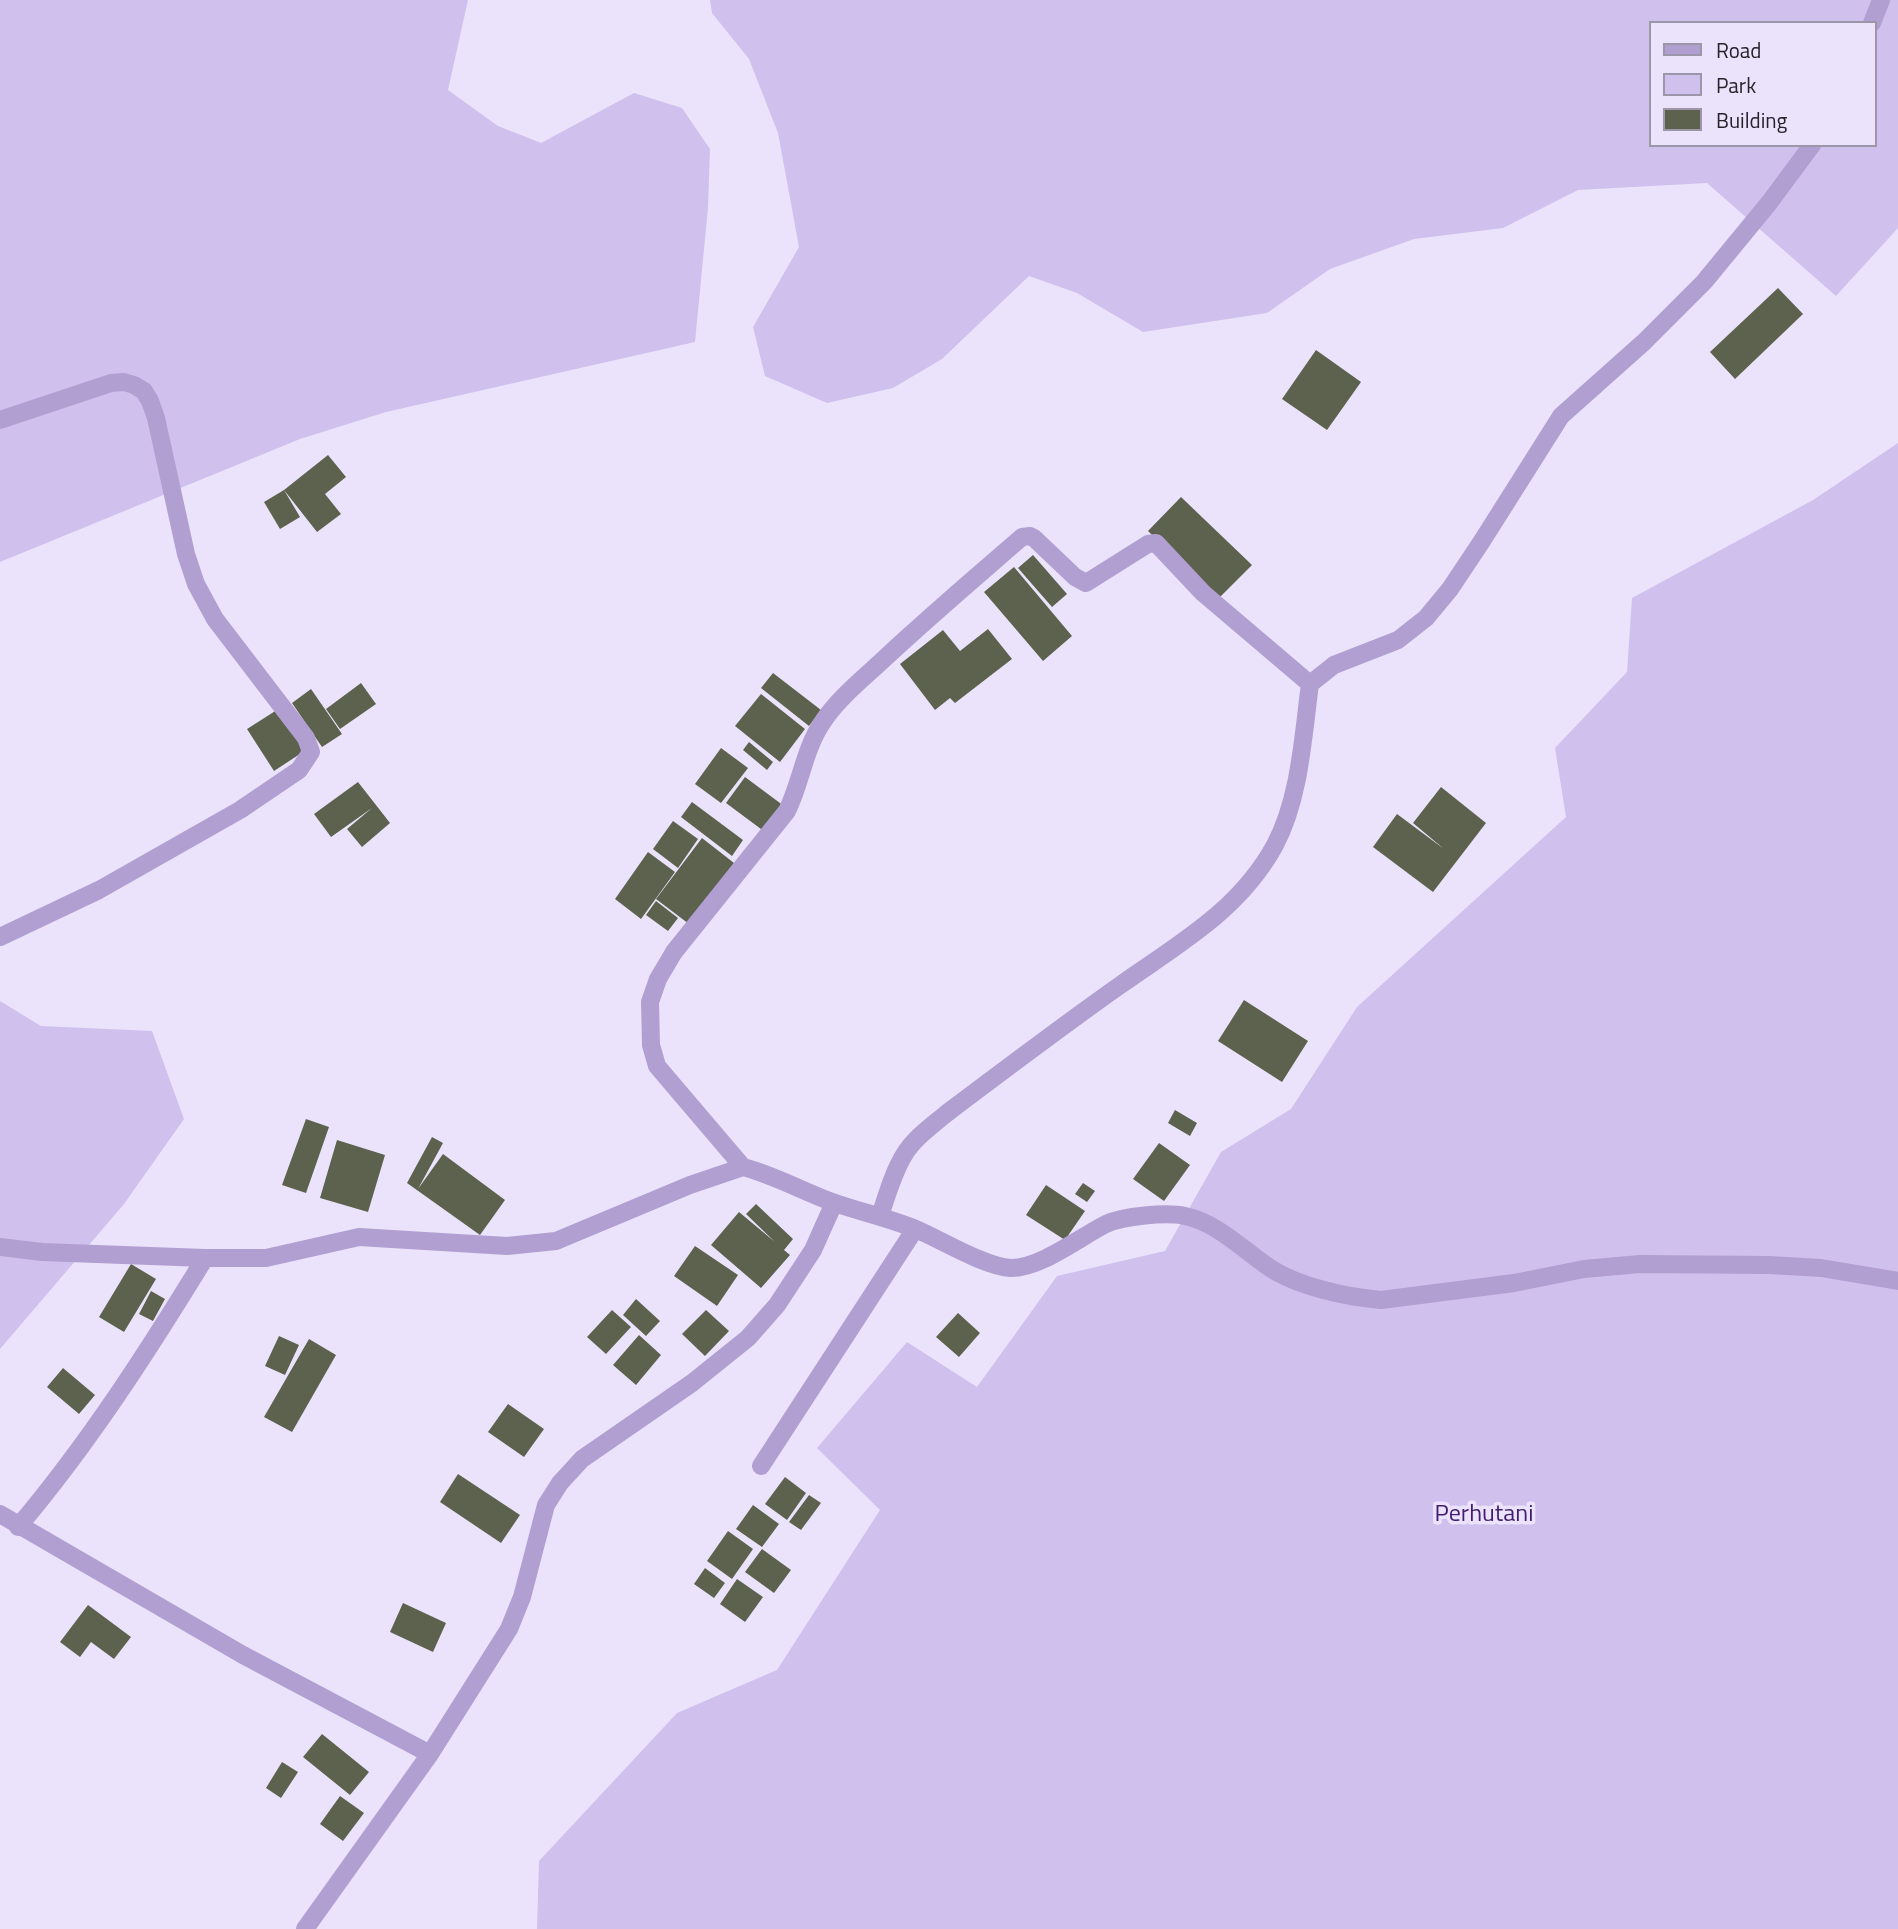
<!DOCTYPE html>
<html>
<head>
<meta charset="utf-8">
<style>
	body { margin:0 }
	#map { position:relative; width:1898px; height:1929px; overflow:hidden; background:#ebe3fb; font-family:"Titillium Web",sans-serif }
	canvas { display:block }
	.legend { position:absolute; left:1649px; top:21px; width:228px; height:126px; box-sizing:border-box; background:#ebe3fb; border:2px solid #9c96a8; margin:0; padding:9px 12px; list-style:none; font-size:21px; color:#26232b }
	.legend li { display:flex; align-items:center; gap:14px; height:35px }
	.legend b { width:35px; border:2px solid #9c96a8 }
</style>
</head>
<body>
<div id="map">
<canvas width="1898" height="1929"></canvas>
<ul class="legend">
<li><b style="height:9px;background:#b19fd2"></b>Road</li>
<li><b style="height:19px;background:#d0c0ed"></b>Park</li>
<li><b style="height:19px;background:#5c624d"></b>Building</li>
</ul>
</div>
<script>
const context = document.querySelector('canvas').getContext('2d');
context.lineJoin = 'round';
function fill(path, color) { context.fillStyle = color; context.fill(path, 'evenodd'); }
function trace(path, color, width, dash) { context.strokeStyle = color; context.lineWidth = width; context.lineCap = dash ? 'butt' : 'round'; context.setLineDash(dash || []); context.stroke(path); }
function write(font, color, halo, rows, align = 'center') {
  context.font = font + ' "Titillium Web",sans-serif'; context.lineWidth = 7; context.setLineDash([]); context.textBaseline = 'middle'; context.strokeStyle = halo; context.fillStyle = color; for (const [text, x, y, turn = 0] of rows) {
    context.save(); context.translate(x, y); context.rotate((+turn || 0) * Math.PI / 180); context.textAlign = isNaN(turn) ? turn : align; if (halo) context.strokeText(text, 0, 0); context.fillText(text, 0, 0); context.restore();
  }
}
const green = new Path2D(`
	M 0,0 L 468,0 L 448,90 L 498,126 L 541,143 L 634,93 L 682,108 L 710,149 L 708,208 L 695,342 L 386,412 L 300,439 L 0,562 Z
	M 710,0 L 1898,0 L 1898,228 L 1836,296 L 1707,183 L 1578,190 L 1503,228 L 1414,239 L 1330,269 L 1267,313 L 1143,332 L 1077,293 L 1029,276 L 942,359 L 893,388 L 827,403 L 765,376 L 753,327 L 799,247 L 778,133 L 749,59 L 712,13 ZM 1651,23 L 1875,23 L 1875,145 L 1651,145 Z
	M 1898,443 L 1898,1929 L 537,1929 L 539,1861 L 677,1713 L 777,1670 L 880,1510 L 817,1448 L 907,1342 L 977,1387 L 1057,1276 L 1165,1251 L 1221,1152 L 1291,1109 L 1357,1007 L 1566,817 L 1555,748 L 1627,672 L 1632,598 L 1813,500 Z
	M 0,1001 L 41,1026 L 152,1031 L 184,1119 L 124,1204 L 0,1349 Z`);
const building = new Path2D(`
	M 1778,288 L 1803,314 L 1735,379 L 1710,352 Z
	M 1316,350 L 1361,382 L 1327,430 L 1282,399 Z
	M 328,455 L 346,477 L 325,494 L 341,514 L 317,532 L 284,490 Z
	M 284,490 L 300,517 L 280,529 L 264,502 Z
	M 1181,497 L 1252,565 L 1218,599 L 1148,531 Z
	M 1033,555 L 1067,594 L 1052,607 L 1018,568 Z
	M 1014,567 L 1072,636 L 1043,661 L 984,592 Z
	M 988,629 L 1012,659 L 955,703 L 950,698 L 935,710 L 900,664 L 943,630 L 960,651 Z
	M 773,673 L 821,710 L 809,726 L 761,688 Z
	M 361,683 L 376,704 L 340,729 L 326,709 Z
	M 311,689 L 342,734 L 322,747 L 292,703 Z
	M 761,694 L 805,729 L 780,762 L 735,726 Z
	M 280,708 L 306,750 L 274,771 L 247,729 Z
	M 749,742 L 773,762 L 767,770 L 743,750 Z
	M 721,748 L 748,768 L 721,803 L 695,784 Z
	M 745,777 L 784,806 L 765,832 L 726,803 Z
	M 358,782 L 390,823 L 362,847 L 347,829 L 372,808 L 331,837 L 314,814 Z
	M 1441,787 L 1486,823 L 1433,892 L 1373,847 L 1397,814 L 1444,849 L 1413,823 Z
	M 692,802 L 743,840 L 732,856 L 681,817 Z
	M 673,821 L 698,839 L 678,868 L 653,849 Z
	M 702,838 L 734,863 L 689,924 L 656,899 Z
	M 648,852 L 675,872 L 641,919 L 615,899 Z
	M 656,901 L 678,918 L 668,931 L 646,915 Z
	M 1244,1000 L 1308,1041 L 1282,1082 L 1218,1041 Z
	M 1175,1110 L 1197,1123 L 1190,1136 L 1168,1123 Z
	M 306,1119 L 329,1127 L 306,1193 L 282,1185 Z
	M 432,1137 L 443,1143 L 418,1189 L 443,1154 L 505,1200 L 480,1235 L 407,1183 Z
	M 337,1140 L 385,1155 L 368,1212 L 320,1198 Z
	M 1159,1143 L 1190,1165 L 1164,1201 L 1133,1179 Z
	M 1083,1183 L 1095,1191 L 1087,1202 L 1075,1194 Z
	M 1046,1185 L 1085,1211 L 1065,1240 L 1026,1215 Z
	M 756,1204 L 793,1239 L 784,1250 L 790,1255 L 761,1288 L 711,1245 L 739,1212 L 775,1242 L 746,1214 Z
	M 695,1246 L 738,1275 L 717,1306 L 674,1276 Z
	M 131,1264 L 156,1279 L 124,1332 L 99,1317 Z
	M 151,1291 L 165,1299 L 153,1321 L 139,1314 Z
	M 636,1299 L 660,1321 L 646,1336 L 623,1315 Z
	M 612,1310 L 631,1327 L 606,1354 L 587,1337 Z
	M 706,1310 L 729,1331 L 705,1356 L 682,1334 Z
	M 958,1313 L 980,1333 L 959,1357 L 936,1337 Z
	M 639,1335 L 661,1355 L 636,1385 L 613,1365 Z
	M 279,1336 L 299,1345 L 285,1375 L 265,1366 Z
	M 309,1339 L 336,1355 L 292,1432 L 264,1417 Z
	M 63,1368 L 95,1395 L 79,1414 L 47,1387 Z
	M 508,1404 L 544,1429 L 524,1457 L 488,1432 Z
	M 458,1474 L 520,1515 L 501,1543 L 440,1502 Z
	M 785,1477 L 806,1493 L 787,1520 L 765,1504 Z
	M 809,1495 L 821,1503 L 801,1530 L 789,1522 Z
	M 753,1505 L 779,1524 L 762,1547 L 736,1529 Z
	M 728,1531 L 753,1549 L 732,1579 L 707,1561 Z
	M 762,1549 L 791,1570 L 774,1593 L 745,1572 Z
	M 705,1568 L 725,1583 L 714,1598 L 694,1584 Z
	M 737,1579 L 763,1597 L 745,1622 L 720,1604 Z
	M 403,1603 L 446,1623 L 433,1652 L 390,1632 Z
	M 88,1605 L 131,1637 L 114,1659 L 91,1642 L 80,1657 L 60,1642 Z
	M 322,1734 L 369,1772 L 350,1795 L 303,1757 Z
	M 282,1762 L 298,1772 L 281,1798 L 266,1788 Z
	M 340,1796 L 364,1813 L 343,1841 L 320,1824 Z`);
const minor = new Path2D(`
	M 1872,23 L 1881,0
	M 0,420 L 111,383 L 124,382 L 134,385 L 144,391 L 150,401 L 156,418 L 186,554 L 196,584 L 215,619 L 306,738 L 311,752 L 299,770 L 240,810 L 99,890 L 0,937
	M 743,1167 L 657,1066 L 651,1045 L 650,1002 L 658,979 L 674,952 L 787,811 C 801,783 804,750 822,723 C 838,698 864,678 885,658 C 930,616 976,577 1022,537 L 1030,536 L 1034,538 L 1075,577 L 1086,583 L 1148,544 L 1156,543 L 1203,593 L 1310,684
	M 880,1216 C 887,1195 893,1173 904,1155 C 914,1138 933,1125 947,1113 C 1004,1070 1061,1027 1119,986 C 1178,944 1239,911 1275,845 C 1300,798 1303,736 1310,684 L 1334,665 L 1398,640 L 1426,618 L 1450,589 L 1482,541 L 1561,416 L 1644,342 L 1704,282 L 1769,203 L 1812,145
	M 0,1247 L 42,1252 L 205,1258 L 266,1258 L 359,1237 L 507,1246 L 556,1241 L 690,1185 L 743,1167 C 774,1175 802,1191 832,1202 C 860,1212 890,1218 918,1230 C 941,1240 986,1267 1011,1268 C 1041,1268 1080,1237 1106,1224 C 1123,1216 1166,1212 1185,1216 C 1218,1223 1243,1250 1270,1268 C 1299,1287 1347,1297 1381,1300 L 1514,1283 L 1584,1269 L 1640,1264 L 1769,1265 L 1821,1268 L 1898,1281
	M 761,1466 L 915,1229
	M 0,1514 L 243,1655 L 430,1754
	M 18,1527 C 89,1443 148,1351 205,1258
	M 305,1929 L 430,1754 L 509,1629 L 522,1597 L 546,1505 L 560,1483 L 582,1459 L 692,1383 L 748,1338 L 777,1305 L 813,1250 L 834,1203`);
const parkNames = [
	["Perhutani",1484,1515]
];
fill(green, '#d0c0ed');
fill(building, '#5c624d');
trace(minor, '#b19fd2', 18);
write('24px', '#431b6f', '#ebe3fb', parkNames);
</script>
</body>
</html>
